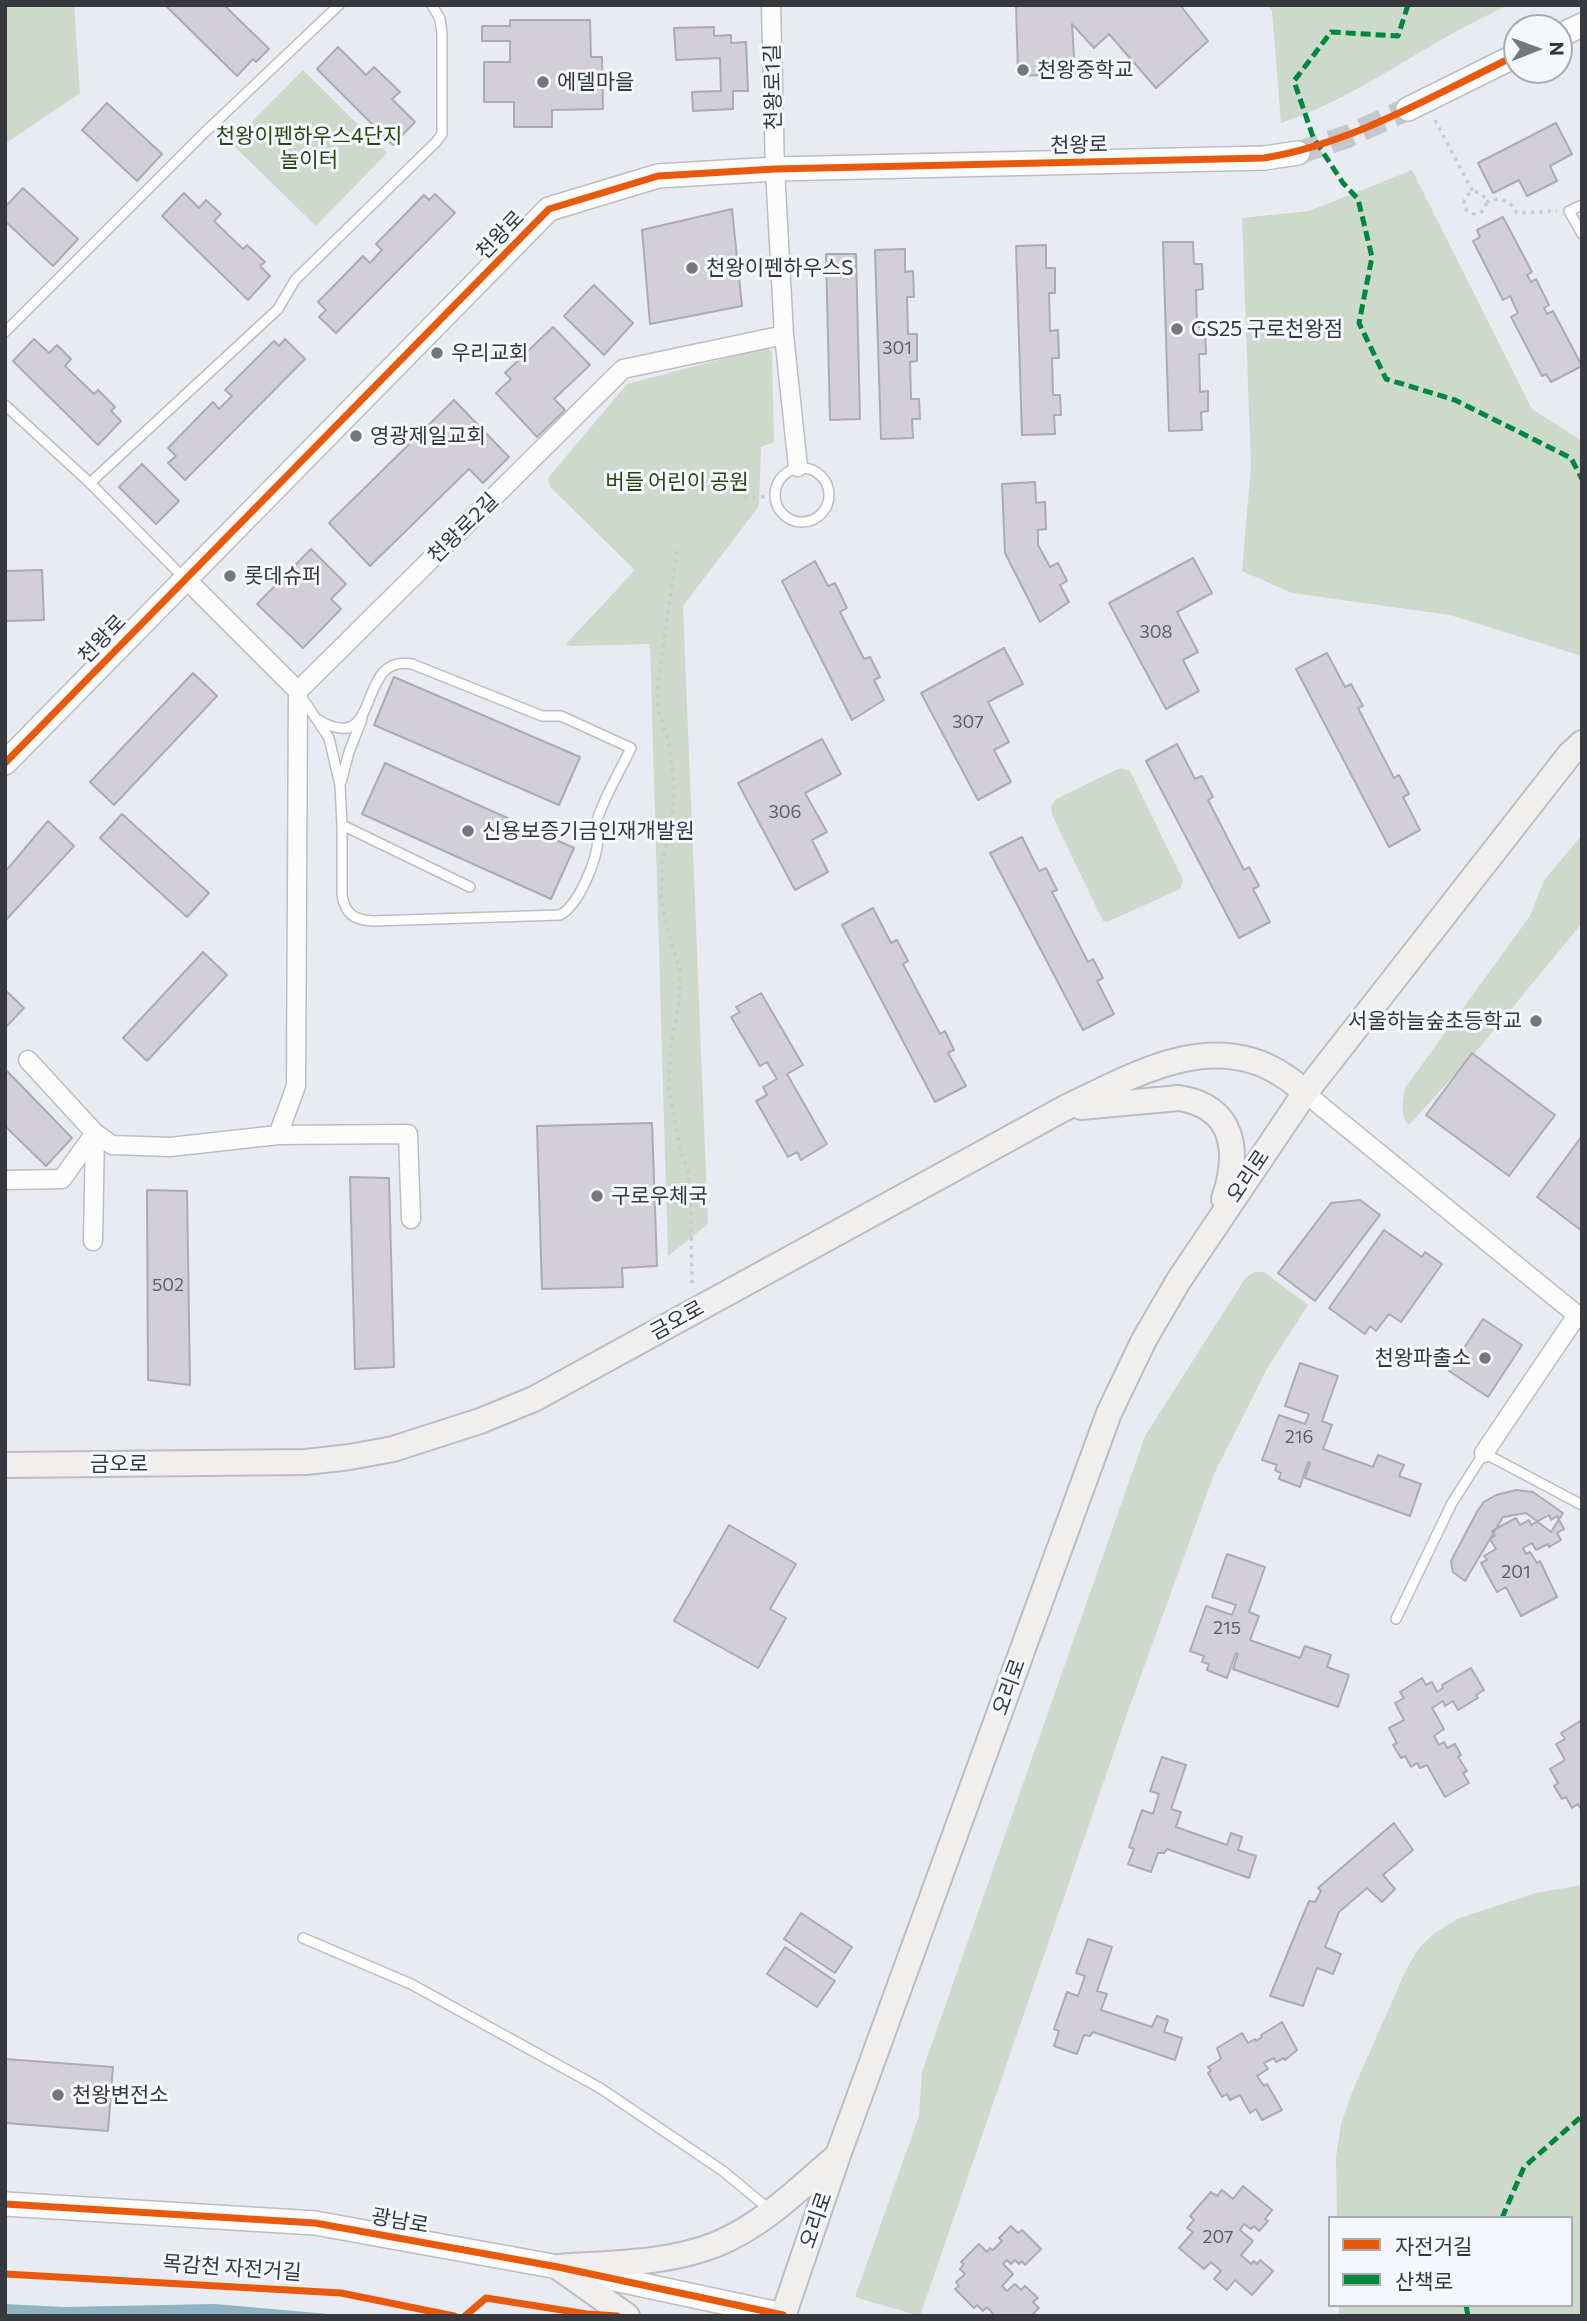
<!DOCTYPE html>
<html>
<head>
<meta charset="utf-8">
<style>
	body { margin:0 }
	#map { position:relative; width:1587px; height:2321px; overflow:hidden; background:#e8ebf1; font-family:Commissioner,"Noto Sans KR",sans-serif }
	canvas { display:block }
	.frame { position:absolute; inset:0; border:7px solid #36383d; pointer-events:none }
	.legend { position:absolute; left:1328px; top:2216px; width:245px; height:91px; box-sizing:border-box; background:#f4f7fe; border:2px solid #a8abb1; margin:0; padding:9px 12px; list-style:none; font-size:21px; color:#36383d }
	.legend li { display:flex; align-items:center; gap:14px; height:35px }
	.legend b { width:35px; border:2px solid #a8abb1 }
	.north { position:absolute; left:1503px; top:14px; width:70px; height:70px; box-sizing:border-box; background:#f4f7fe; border:2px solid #a8abb1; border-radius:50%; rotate:89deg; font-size:19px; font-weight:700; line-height:28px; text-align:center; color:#36383d }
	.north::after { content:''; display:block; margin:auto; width:24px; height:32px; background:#74777c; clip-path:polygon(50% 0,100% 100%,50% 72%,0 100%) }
</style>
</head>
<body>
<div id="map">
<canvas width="1587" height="2321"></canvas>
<div class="frame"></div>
<ul class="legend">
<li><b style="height:9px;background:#e8590c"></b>자전거길</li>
<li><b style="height:9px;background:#00873e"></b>산책로</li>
</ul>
<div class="north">N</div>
</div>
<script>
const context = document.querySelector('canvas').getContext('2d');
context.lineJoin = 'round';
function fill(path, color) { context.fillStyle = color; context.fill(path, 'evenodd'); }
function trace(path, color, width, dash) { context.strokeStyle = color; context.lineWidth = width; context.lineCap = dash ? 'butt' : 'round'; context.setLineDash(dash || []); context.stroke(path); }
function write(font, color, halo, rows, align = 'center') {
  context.font = font + ' Commissioner,"Noto Sans KR",sans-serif'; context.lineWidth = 6; context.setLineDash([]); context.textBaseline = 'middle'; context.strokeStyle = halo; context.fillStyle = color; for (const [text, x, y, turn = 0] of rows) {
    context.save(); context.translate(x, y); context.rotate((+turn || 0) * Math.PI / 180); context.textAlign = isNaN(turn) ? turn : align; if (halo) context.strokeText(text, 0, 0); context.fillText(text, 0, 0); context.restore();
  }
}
const green = new Path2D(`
	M 5,5 L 74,5 L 80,93 L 5,144 Z
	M 1268,5 L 1508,5 C 1492,13 1475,21 1459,30 C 1400,62 1345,102 1281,123 L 1272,11 Z
	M 303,70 L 387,153 L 316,226 L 231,143 Z
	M 1412,170 L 1532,409 L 1582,441 L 1582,656 L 1450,615 L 1292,593 L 1242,571 L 1251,467 L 1242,218 L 1309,211 Z
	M 768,347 L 772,352 L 774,442 L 761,447 L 759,506 L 683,606 L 708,1224 L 668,1256 L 650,644 L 570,646 L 566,644 L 635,570 L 550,487 L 548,478 L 627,384 Z
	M 1120,768 L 1130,771 L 1183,880 L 1180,889 L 1107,922 L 1103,921 L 1052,815 L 1051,806 L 1056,799 Z
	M 1582,835 L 1582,923 L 1480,1047 L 1409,1125 C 1399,1116 1403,1100 1405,1088 L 1530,916 L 1544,880 Z
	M 1255,1272 L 1264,1272 L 1308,1305 L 1268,1367 L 1214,1474 L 1128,1711 L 920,2316 L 855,2297 L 919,2116 L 922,2072 L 1145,1436 L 1246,1277 Z
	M 1582,1885 L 1582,2316 L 1339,2316 L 1339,2305 L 1571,2305 L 1571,2218 L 1337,2218 L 1336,2157 L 1341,2124 L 1353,2090 L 1406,1970 L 1418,1949 L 1432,1935 L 1457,1919 L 1536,1893 Z`);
const water = new Path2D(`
	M 5,2304 L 63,2307 L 215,2304 L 351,2316 L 5,2316 Z`);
const building = new Path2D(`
	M 165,5 L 224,5 L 269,49 L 256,62 L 253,59 L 237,76 Z
	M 1016,5 L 1180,5 L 1208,41 L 1156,88 L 1109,34 L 1094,48 L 1072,24 L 1075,73 L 1022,76 L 1018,72 Z
	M 510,20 L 590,20 L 591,57 L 602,57 L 603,109 L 552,110 L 552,127 L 514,127 L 514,102 L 484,102 L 484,62 L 510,62 L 510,41 L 482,41 L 482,26 L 510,26 Z
	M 714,27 L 714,36 L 731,35 L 731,43 L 746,42 L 748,91 L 733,91 L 733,109 L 693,111 L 692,92 L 721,91 L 720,58 L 676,60 L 674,28 Z
	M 338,47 L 366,75 L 374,67 L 400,92 L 392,99 L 415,122 L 393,145 L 317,69 Z
	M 107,103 L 162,154 L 137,181 L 82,130 Z
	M 1556,123 L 1572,154 L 1550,166 L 1557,181 L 1527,196 L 1519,180 L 1493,193 L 1478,163 Z
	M 23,188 L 78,239 L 53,266 L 5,221 L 5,207 Z
	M 184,193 L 199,208 L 206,200 L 221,214 L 214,221 L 243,249 L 247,245 L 265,262 L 260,266 L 270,276 L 248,300 L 162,216 Z
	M 435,194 L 455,213 L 336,333 L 319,317 L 326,310 L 318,302 L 363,256 L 370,263 L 382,250 L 376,244 L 424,195 L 429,200 Z
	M 732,209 L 742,306 L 650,324 L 642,230 Z
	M 1503,217 L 1532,272 L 1527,275 L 1531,282 L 1536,279 L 1549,305 L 1544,308 L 1547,314 L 1553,311 L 1582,366 L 1551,382 L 1546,374 L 1542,376 L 1511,317 L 1518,313 L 1510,296 L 1503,300 L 1473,241 L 1480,237 L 1477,230 Z
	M 1163,242 L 1193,242 L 1194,264 L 1202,264 L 1203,289 L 1196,290 L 1197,327 L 1205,327 L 1206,354 L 1199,354 L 1200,392 L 1208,391 L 1208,411 L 1201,412 L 1202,430 L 1169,431 Z
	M 1046,245 L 1046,268 L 1055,268 L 1055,293 L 1049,293 L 1050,331 L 1058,330 L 1059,358 L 1052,358 L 1053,395 L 1060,395 L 1061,415 L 1054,415 L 1055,434 L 1022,435 L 1016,246 Z
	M 905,249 L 905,272 L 913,271 L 914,297 L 907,297 L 908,334 L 917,334 L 917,361 L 910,362 L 911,399 L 919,399 L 920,419 L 912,419 L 913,438 L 881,439 L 875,250 Z
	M 826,254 L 856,254 L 860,419 L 830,420 Z
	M 594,285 L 633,323 L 604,355 L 564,316 Z
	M 553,327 L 590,365 L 554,399 L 565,410 L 537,437 L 496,393 L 511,379 L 505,373 Z
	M 34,339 L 49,353 L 57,345 L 71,359 L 65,366 L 94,394 L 98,390 L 115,407 L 111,411 L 121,421 L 98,445 L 13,361 Z
	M 285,339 L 305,359 L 185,480 L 168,463 L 176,456 L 168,448 L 213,402 L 219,409 L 232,396 L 225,390 L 274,341 L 279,346 Z
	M 454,400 L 509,457 L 483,483 L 469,469 L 370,566 L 329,523 Z
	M 142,464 L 179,501 L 156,524 L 119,487 Z
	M 1035,482 L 1036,503 L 1045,502 L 1046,529 L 1038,530 L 1038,545 L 1050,567 L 1058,563 L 1067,581 L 1060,585 L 1069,602 L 1040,622 L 1005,553 L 1002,484 Z
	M 311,549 L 346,584 L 331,599 L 341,609 L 303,648 L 257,604 Z
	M 1193,558 L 1212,593 L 1177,612 L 1198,652 L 1183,660 L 1199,691 L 1166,709 L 1109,603 Z
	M 815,561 L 828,586 L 835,583 L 847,608 L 840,612 L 864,659 L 870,657 L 880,677 L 874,680 L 884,700 L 852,720 L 782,581 Z
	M 42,570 L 44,620 L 5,621 L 5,571 Z
	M 1004,648 L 1023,684 L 988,702 L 1009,742 L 994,750 L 1011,782 L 978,800 L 921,693 Z
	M 1327,653 L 1345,687 L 1351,684 L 1363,706 L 1358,708 L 1394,778 L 1399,775 L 1409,794 L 1403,797 L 1420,830 L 1389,847 L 1296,669 Z
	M 193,673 L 217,696 L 114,805 L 90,782 Z
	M 394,677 L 580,757 L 559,805 L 374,725 Z
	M 822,739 L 841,774 L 805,793 L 827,832 L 812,840 L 828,872 L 795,890 L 738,783 Z
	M 1177,744 L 1195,779 L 1202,776 L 1213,797 L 1208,800 L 1244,870 L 1249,867 L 1259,886 L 1253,889 L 1270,922 L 1239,938 L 1146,761 Z
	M 385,763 L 574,848 L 551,899 L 362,814 Z
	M 122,814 L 209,893 L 187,917 L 100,838 Z
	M 48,821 L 74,846 L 5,921 L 5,872 Z
	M 1022,837 L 1039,871 L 1046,868 L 1057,890 L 1052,892 L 1088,962 L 1093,959 L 1103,978 L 1097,981 L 1114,1014 L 1083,1030 L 990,853 Z
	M 873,908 L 891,943 L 897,940 L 908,961 L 903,964 L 940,1034 L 945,1031 L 954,1050 L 948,1053 L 966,1086 L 935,1102 L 842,925 Z
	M 203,952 L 227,975 L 147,1061 L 123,1038 Z
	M 5,990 L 24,1008 L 5,1028 Z
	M 761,993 L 803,1065 L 787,1074 L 827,1144 L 801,1160 L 797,1152 L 788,1157 L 756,1101 L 767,1095 L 763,1087 L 777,1079 L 767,1062 L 760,1066 L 731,1017 L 740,1012 L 736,1007 Z
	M 1472,1053 L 1555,1115 L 1509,1176 L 1426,1115 Z
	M 5,1069 L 72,1138 L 46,1166 L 5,1126 Z
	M 652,1123 L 657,1266 L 622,1268 L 623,1287 L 542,1289 L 537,1126 Z
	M 1582,1136 L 1582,1231 L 1537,1197 Z
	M 350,1177 L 389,1178 L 394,1367 L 355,1369 Z
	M 147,1190 L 187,1191 L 190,1385 L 148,1380 Z
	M 1360,1200 L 1380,1215 L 1315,1301 L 1278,1273 L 1331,1203 Z
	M 1384,1230 L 1422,1257 L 1425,1252 L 1442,1264 L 1401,1322 L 1389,1314 L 1376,1331 L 1370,1326 L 1365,1334 L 1329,1308 Z
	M 1483,1319 L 1522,1345 L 1488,1397 L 1449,1371 Z
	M 1300,1363 L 1338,1376 L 1322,1421 L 1332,1425 L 1323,1449 L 1373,1467 L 1378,1455 L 1404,1465 L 1399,1476 L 1421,1484 L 1410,1516 L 1305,1478 L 1310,1463 L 1308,1462 L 1300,1487 L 1279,1479 L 1281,1473 L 1275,1470 L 1277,1465 L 1262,1460 L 1279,1415 L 1305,1424 L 1309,1414 L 1285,1406 Z
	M 1516,1490 L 1533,1492 L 1563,1513 L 1551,1532 L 1526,1513 L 1503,1517 L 1465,1581 L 1453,1572 L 1451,1561 L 1478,1510 L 1484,1502 L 1496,1495 Z
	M 1549,1515 L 1551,1520 L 1557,1516 L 1564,1529 L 1557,1533 L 1561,1540 L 1549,1547 L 1548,1544 L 1536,1550 L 1532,1543 L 1523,1548 L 1526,1554 L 1530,1552 L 1537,1563 L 1540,1561 L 1557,1597 L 1521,1616 L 1506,1587 L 1497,1592 L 1481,1563 L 1487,1560 L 1484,1556 L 1496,1549 L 1490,1539 L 1495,1536 L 1492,1531 L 1516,1518 L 1520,1525 L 1529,1520 L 1531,1525 Z
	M 729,1525 L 796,1564 L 770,1609 L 786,1618 L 758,1668 L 674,1621 Z
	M 1227,1554 L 1265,1567 L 1249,1612 L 1259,1616 L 1250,1640 L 1300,1658 L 1305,1646 L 1331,1655 L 1327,1667 L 1349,1675 L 1338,1707 L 1233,1669 L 1238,1654 L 1236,1653 L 1227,1678 L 1207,1670 L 1209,1664 L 1202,1662 L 1204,1656 L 1190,1651 L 1206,1606 L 1232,1615 L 1236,1605 L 1212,1597 Z
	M 1471,1668 L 1484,1690 L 1476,1695 L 1478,1698 L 1458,1710 L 1453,1701 L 1445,1706 L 1443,1701 L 1432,1708 L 1444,1729 L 1434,1736 L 1439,1745 L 1444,1742 L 1447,1748 L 1455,1744 L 1461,1755 L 1458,1757 L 1467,1771 L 1463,1773 L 1469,1783 L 1445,1797 L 1427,1765 L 1420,1768 L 1417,1763 L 1411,1767 L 1405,1756 L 1401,1758 L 1393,1745 L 1397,1743 L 1389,1728 L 1404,1720 L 1395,1703 L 1404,1698 L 1400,1692 L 1422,1678 L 1426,1685 L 1432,1682 L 1437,1692 L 1443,1688 L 1442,1685 Z
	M 1582,1720 L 1582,1809 L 1581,1809 L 1578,1804 L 1572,1808 L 1566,1797 L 1562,1799 L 1554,1786 L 1558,1783 L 1550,1769 L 1565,1760 L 1556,1744 L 1565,1739 L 1561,1733 Z
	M 1162,1757 L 1186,1765 L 1171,1809 L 1181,1812 L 1176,1827 L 1227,1845 L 1231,1833 L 1242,1837 L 1238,1850 L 1256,1856 L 1249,1878 L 1167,1849 L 1164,1853 L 1158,1853 L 1151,1872 L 1128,1864 L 1134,1849 L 1129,1847 L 1142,1810 L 1153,1814 L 1159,1794 L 1150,1791 Z
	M 1394,1823 L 1413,1850 L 1383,1875 L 1395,1889 L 1382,1902 L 1367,1888 L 1339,1912 L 1325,1947 L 1341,1954 L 1333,1974 L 1317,1968 L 1303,2006 L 1270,1996 L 1309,1901 L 1315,1902 L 1321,1891 L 1318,1888 Z
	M 801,1913 L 852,1947 L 835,1973 L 784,1939 Z
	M 1088,1939 L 1112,1947 L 1097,1991 L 1107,1994 L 1101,2010 L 1152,2027 L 1157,2016 L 1168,2020 L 1164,2032 L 1182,2038 L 1175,2060 L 1093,2032 L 1090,2036 L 1084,2035 L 1077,2054 L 1054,2046 L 1059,2031 L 1054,2029 L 1067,1992 L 1078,1996 L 1085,1976 L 1076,1973 Z
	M 785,1947 L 835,1981 L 817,2007 L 767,1974 Z
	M 1282,2022 L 1297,2050 L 1285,2060 L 1284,2058 L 1276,2062 L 1274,2058 L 1264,2063 L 1268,2069 L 1257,2076 L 1264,2086 L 1267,2084 L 1282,2110 L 1262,2120 L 1256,2109 L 1250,2113 L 1240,2095 L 1230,2100 L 1227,2094 L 1222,2097 L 1208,2073 L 1211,2071 L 1208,2067 L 1221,2059 L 1217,2048 L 1242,2033 L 1248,2043 L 1255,2039 L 1256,2041 L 1262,2037 L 1261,2035 Z
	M 5,2059 L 113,2067 L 108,2131 L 5,2123 Z
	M 1243,2186 L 1272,2210 L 1265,2219 L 1268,2221 L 1259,2231 L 1254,2226 L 1251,2229 L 1244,2224 L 1240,2230 L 1253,2241 L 1241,2255 L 1251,2264 L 1254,2261 L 1257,2264 L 1260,2260 L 1273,2271 L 1252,2295 L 1235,2280 L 1227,2290 L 1214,2279 L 1221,2271 L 1211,2262 L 1204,2269 L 1179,2248 L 1193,2232 L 1187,2228 L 1194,2220 L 1190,2216 L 1211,2192 L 1217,2196 L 1222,2190 L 1233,2199 Z
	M 1011,2226 L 1018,2233 L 1022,2230 L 1041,2249 L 1025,2265 L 1022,2261 L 1019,2264 L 1015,2260 L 1011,2264 L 1007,2260 L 1003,2264 L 1013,2274 L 1002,2286 L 1007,2291 L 1015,2284 L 1021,2290 L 1025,2286 L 1038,2298 L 1033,2302 L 1039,2308 L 1031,2316 L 995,2316 L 987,2307 L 983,2311 L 977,2305 L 974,2308 L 955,2289 L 959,2286 L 956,2282 L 965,2274 L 960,2269 L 964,2264 L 961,2262 L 979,2244 L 987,2252 L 990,2248 L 993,2250 L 1002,2241 L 999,2238 Z`);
const tertiaryTunnel = new Path2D(`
	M 1298,153 L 1346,137 L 1408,109`);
const path = new Path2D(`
	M 1435,120 L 1473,192
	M1464 203a11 11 0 1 1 22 0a11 11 0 1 1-22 0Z
	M 1486,202 L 1498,199 L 1509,202 L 1517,213 L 1557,211
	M 744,498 L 775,496
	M 677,551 L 658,682 L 658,710 L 669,743 L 674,787 L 672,826 L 662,861 L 661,897 L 668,932 L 680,970 L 679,1002 L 670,1051 L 669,1089 L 681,1153 L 688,1171 L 691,1212 L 692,1287`);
const service = new Path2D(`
	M 1582,205 L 1569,211 L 1582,234
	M 5,332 L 203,134 L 339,5
	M 5,405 L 90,483 L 184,578
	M775 495a27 27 0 1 1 54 0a27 27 0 1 1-54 0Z
	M 90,483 L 278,309 L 295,280 L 436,142 L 442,134 L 442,33 L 440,19 L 432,5
	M 301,696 L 329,738 L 340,785 L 342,825 L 470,887
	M 317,719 C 384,760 354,653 412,664 L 542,716 L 561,716 L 631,748 C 620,771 606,794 598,817 C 595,825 598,831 598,839 C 597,860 579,905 560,915 L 373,921 C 354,920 345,914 342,895 L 342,825
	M 341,782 L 349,752 L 362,719
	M 1396,1619 L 1452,1503 L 1484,1453 L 1582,1505
	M 303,1938 L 411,1984 L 600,2088 L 723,2171 L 770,2210`);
const minor = new Path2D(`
	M 771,5 L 775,169 L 784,335 L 798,467
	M 186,579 L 298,691 L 623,369 L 784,335
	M 28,1060 L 95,1133 L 112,1145 L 170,1147 L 278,1135 L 296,1086 L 298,691
	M 1305,1093 L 1582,1319
	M 278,1135 L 408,1134 L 411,1219
	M 5,1180 L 62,1179 L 95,1133
	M 93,1241 L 95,1133
	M 1484,1453 L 1577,1315`);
const tertiary = new Path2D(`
	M 1559,36 L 1582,25
	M 1408,109 L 1517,55
	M 5,763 L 549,209 L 658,176 L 775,169 L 1264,158 L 1298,153
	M 5,2204 L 315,2223 L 558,2267 L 783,2315`);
const secondary = new Path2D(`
	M 1081,1107 L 1179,1098 C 1235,1107 1240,1152 1224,1199
	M 5,1465 L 306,1462 L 350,1457 L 393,1449 L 480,1421 L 534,1399 L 1063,1109 C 1130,1077 1212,1027 1284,1076 C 1292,1080 1298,1087 1305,1093
	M 558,2267 C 610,2263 668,2264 717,2244 C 763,2225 800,2188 837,2156
	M 558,2267 L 627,2316
	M 783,2316 L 838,2155 L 1109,1413 L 1144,1340 L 1179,1280 L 1305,1093 L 1570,754 L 1582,743`);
const quiet = new Path2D(`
	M 1408,5 L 1398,36 L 1331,32 L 1294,81 L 1313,137 L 1343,183 L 1358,199 L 1372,257 L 1359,323 L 1386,379 L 1455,400 L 1571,458 L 1582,479
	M 1502,2218 L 1524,2167 L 1582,2116
	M 1466,2305 L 1468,2316`);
const cycleway = new Path2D(`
	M 5,763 L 549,209 L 658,176 L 775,169 L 1264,158 C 1355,143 1435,94 1517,55
	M 5,2204 L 315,2223 L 558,2267 L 783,2315
	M 5,2274 L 341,2293 L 454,2316
	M 465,2316 L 486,2298 L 587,2314 L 617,2316`);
const markers = [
	[1023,70,7,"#74777c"],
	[543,82,7,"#74777c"],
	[692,268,7,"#74777c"],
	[1177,329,7,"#74777c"],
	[437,353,7,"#74777c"],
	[356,436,7,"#74777c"],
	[230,576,7,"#74777c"],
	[468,831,7,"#74777c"],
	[1536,1021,7,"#74777c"],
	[597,1196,7,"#74777c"],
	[1485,1358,7,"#74777c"],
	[58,2095,7,"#74777c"]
];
const numberNames = [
	["301",897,348],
	["308",1156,632],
	["307",968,722],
	["306",785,812],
	["502",168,1285],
	["216",1299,1437],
	["201",1516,1572],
	["215",1227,1628],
	["207",1218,2237]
];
const poiNames = [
	["천왕중학교",1037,70],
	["에델마을",557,82],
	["천왕이펜하우스S",706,268],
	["GS25 구로천왕점",1191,329],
	["우리교회",451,353],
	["영광제일교회",370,436],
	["롯데슈퍼",244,576],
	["신용보증기금인재개발원",482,831],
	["서울하늘숲초등학교",1522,1021,"right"],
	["구로우체국",611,1196],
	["천왕파출소",1471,1358,"right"],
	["천왕변전소",72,2095]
];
const streetNames = [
	["천왕로1길",773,87,-91],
	["천왕로",1079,145,-1],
	["천왕로",500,235,-46],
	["천왕로2길",463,528,-45],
	["천왕로",102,639,-46],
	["오리로",1248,1176,-56],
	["금오로",677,1320,-29],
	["금오로",119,1464],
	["오리로",1009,1687,-70],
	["오리로",816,2220,-71],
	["광남로",400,2221,10],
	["목감천 자전거길",232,2268,4]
];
const parkNames = [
	["천왕이펜하우스4단지",309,136],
	["놀이터",309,160],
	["버들 어린이 공원",677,482]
];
fill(green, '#cdd9cb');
fill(water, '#8eb4c4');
fill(building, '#d3cfd9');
trace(building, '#ababb0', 2);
trace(tertiaryTunnel, '#c4c7cd', 23, [23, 11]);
trace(service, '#bbbdc2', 12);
trace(minor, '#bbbdc2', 21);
trace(tertiary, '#bbbdc2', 26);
trace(secondary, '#bbbdc2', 28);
trace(path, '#cacacd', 3.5, [3.5, 5]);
trace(service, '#fcfcfd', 9);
trace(minor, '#fcfcfd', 18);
trace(tertiary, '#fcfcfd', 23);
trace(secondary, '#f1efee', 24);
trace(quiet, '#00873e', 5, [10, 5]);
trace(cycleway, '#e8590c', 7);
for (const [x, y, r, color] of markers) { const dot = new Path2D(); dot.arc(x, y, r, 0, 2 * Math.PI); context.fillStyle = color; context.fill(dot); trace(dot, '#f4f7fe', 2.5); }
write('18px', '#5d5e64', null, numberNames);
write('21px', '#36383d', '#f4f7fe', poiNames, 'left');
write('21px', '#36383d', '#f4f7fe', streetNames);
write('21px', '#27470c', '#f4f7fe', parkNames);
</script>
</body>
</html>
